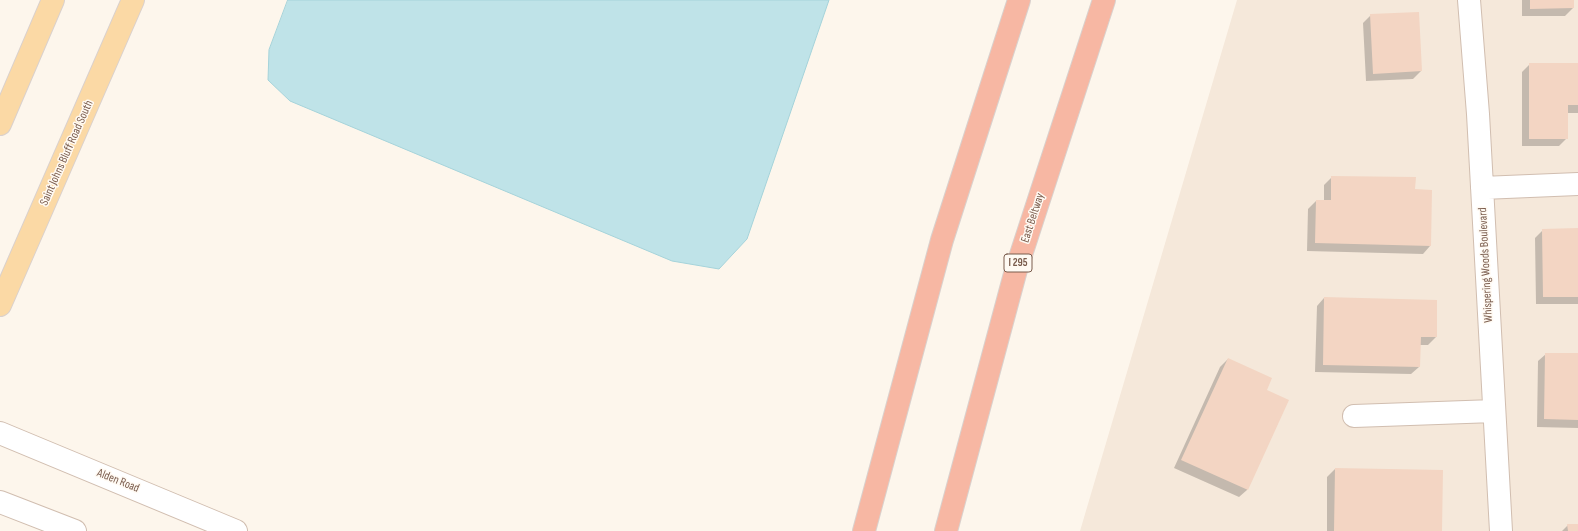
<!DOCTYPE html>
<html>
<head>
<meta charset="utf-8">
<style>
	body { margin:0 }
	canvas { display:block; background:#fdf6ec }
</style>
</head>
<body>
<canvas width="1578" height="531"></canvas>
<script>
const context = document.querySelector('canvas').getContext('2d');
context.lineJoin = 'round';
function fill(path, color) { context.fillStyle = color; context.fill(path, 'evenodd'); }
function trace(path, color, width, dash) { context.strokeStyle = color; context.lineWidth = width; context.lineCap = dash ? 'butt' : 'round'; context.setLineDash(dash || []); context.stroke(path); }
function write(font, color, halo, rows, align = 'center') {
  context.font = font + ' "Sofia Sans Condensed",sans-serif'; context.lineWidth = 3; context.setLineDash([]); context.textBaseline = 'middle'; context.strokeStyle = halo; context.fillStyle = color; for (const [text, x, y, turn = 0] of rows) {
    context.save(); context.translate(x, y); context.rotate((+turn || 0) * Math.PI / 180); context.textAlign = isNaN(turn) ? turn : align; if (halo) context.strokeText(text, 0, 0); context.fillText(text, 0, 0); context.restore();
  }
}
const residential = new Path2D(`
	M 1237,0 L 1578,0 L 1578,531 L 1080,531 Z`);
const water = new Path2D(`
	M 288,0 L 829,0 L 747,239 L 719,269 L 672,261 L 290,101 L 268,80 L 269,50 Z`);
const shadow = new Path2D(`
	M 1522,0 L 1573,0 L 1573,8 L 1565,16 L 1522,16 Z
	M 1371,15 L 1421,71 L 1413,79 L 1366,81 L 1363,23 Z
	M 1530,64 L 1578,64 L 1578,113 L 1567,113 L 1567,138 L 1559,146 L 1522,146 L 1522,72 Z
	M 1332,177 L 1430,246 L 1423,254 L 1307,251 L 1308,209 L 1316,201 L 1324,201 L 1324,185 Z
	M 1543,230 L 1578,230 L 1578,304 L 1536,304 L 1535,238 Z
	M 1324,298 L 1436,337 L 1428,345 L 1420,345 L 1419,367 L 1411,374 L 1315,372 L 1317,306 Z
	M 1546,354 L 1578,354 L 1578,428 L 1537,427 L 1538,361 Z
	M 1228,359 L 1266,391 L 1247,490 L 1239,497 L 1174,468 L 1220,367 Z
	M 1335,469 L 1441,531 L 1327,531 L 1327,477 Z
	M 1568,525 L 1578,525 L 1578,531 L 1562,531 Z`);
const building = new Path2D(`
	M 1530,0 L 1574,0 L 1574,8 L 1530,9 Z
	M 1419,12 L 1422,71 L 1373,74 L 1370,14 Z
	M 1529,63 L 1578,63 L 1578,105 L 1568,105 L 1568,139 L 1529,139 Z
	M 1331,176 L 1416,177 L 1415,189 L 1432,190 L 1431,246 L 1315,243 L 1316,200 L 1331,200 Z
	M 1578,228 L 1578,297 L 1543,297 L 1542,229 Z
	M 1324,297 L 1437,300 L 1437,337 L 1421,337 L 1420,367 L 1323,365 Z
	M 1545,353 L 1578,353 L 1578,420 L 1544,419 Z
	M 1228,358 L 1272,378 L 1267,390 L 1289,400 L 1248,490 L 1181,460 Z
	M 1335,468 L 1443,470 L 1442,531 L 1334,531 Z
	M 1567,524 L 1578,524 L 1578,531 L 1568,531 Z`);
const minor = new Path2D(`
	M 1469,0 L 1478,114 L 1501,531
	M 1482,188 L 1578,184
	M 1354,416 L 1494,411
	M 0,433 L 236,531
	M 0,502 L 75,531`);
const major = new Path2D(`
	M 0,124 L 53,0
	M 0,305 L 133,0`);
const highway = new Path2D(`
	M 864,531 L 942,240 L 1019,0
	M 946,531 L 1016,270 L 1104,0`);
const shields = [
	[1018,263,28]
];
const shieldNames = [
	["I 295",1018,263]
];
const streetNames = [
	["Saint Johns Bluff Road South",67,153,-66],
	["East Beltway",1033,218,-72],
	["Whispering Woods Boulevard",1486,265,-93],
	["Alden Road",118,481,22]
];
fill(residential, '#f5e8da');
fill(water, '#bfe3e8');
trace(water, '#a5d3da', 1);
fill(shadow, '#0003');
fill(building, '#f3d5c3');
trace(minor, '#d1beb0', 24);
trace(major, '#dad1cd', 24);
trace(highway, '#dad1cd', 24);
trace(minor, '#fff', 22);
trace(major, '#fbd9a5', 22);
trace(highway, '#f7b7a3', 22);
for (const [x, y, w] of shields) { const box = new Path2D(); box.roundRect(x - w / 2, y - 9, w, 18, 3); context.fillStyle = '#fffaf3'; context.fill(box); trace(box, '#7a5c4d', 1); }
write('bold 11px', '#7a5c4d', null, shieldNames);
write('12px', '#7a5c4d', '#fffaf3', streetNames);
</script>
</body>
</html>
